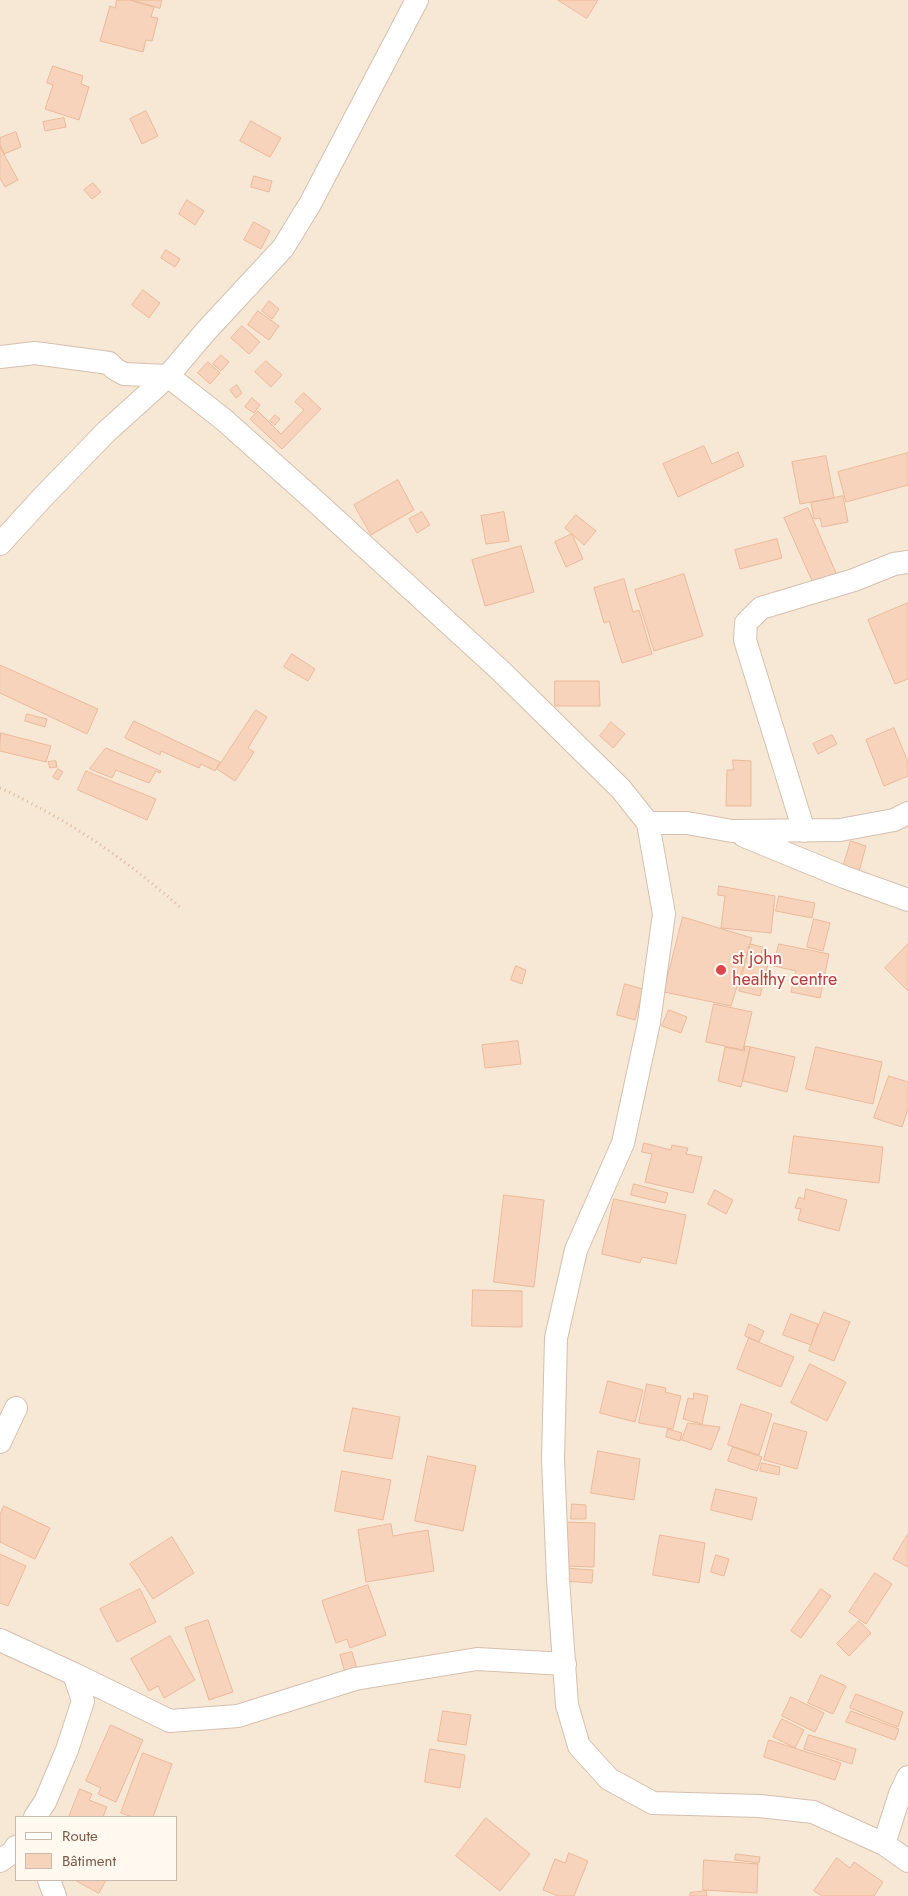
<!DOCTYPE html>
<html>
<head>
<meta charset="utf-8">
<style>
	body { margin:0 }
	#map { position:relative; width:908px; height:1896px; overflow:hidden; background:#fff6e8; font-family:Jost,sans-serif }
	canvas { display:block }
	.legend { position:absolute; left:15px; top:1816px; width:162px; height:65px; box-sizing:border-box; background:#fff9f0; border:1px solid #cbb9ad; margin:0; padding:6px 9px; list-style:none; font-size:15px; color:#7d5a48 }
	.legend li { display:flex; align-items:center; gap:10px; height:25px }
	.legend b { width:25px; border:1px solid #cbb9ad }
</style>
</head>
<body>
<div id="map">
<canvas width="908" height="1896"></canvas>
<ul class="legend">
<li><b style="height:6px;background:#fff"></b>Route</li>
<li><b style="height:14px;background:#f7d3bc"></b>Bâtiment</li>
</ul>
</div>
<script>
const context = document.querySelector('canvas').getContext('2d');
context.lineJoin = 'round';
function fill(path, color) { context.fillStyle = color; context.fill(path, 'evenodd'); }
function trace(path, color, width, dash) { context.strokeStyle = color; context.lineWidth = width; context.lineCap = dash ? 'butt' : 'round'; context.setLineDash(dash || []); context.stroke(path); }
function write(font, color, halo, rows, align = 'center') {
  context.font = font + ' Jost,sans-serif'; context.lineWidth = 4; context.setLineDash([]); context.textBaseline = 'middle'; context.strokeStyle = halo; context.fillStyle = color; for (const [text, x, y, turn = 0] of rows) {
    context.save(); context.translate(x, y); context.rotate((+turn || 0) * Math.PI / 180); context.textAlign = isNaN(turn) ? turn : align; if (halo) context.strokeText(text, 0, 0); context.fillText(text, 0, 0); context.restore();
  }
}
const residential = new Path2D(`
	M 0,0 L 908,0 L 908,1896 L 0,1896 ZM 16,1817 L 176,1817 L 176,1880 L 16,1880 Z`);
const building = new Path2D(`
	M 117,0 L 130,0 L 154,7 L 151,17 L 158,18 L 152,41 L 146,40 L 143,52 L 100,41 L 110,6 L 115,8 Z
	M 131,0 L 162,0 L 160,8 Z
	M 558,0 L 598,0 L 587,18 Z
	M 53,66 L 83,76 L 81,84 L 89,87 L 79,120 L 45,109 L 53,85 L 47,83 Z
	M 146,111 L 158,136 L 142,144 L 130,119 Z
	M 64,118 L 66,127 L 45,131 L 43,122 Z
	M 251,121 L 281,138 L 270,157 L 240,141 Z
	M 16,132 L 21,147 L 4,154 L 0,144 L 0,138 Z
	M 0,147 L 18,180 L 5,187 L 0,178 Z
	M 254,176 L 272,181 L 269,192 L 251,187 Z
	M 93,183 L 101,192 L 92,199 L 84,190 Z
	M 187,200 L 204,211 L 195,225 L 179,214 Z
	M 254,222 L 270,231 L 261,249 L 244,240 Z
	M 166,250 L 180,259 L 175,267 L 161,258 Z
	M 143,290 L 160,303 L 149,318 L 132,305 Z
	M 269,301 L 279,309 L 272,319 L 262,311 Z
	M 258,311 L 279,326 L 269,340 L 248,325 Z
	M 242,326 L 260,342 L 249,354 L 231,338 Z
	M 221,355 L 229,362 L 221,371 L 213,364 Z
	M 266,361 L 282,375 L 271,387 L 255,372 Z
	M 208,362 L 220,373 L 210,384 L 198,373 Z
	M 237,385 L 242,393 L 236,398 L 230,390 Z
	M 304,393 L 321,409 L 282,449 L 250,419 L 258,411 L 281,434 L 304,410 L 295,402 Z
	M 252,398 L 260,405 L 254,413 L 245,407 Z
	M 275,415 L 280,419 L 275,425 L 270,421 Z
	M 704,446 L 712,464 L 738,452 L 744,466 L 678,497 L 663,464 Z
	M 908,453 L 908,485 L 846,502 L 838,472 Z
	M 826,456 L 834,498 L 800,504 L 792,462 Z
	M 398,480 L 414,510 L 371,535 L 354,505 Z
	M 843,496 L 848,522 L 822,527 L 820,518 L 814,519 L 811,503 Z
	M 808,508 L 836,573 L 813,583 L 784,518 Z
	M 422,512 L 430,525 L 417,533 L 409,519 Z
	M 504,512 L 509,541 L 486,544 L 481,516 Z
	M 576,515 L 596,531 L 584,545 L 565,528 Z
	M 572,534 L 583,559 L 566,567 L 555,542 Z
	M 777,539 L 782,558 L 740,569 L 735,550 Z
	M 521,546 L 534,592 L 485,606 L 472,560 Z
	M 684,574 L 703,636 L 654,651 L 635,590 Z
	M 624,579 L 633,612 L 639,610 L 652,654 L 622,663 L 609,621 L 604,623 L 594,588 Z
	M 908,603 L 908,679 L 895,684 L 868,620 Z
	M 292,654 L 315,669 L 308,681 L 284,667 Z
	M 0,665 L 98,709 L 87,734 L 0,693 Z
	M 555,681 L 599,681 L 600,706 L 555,706 Z
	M 256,710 L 267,717 L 248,748 L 254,752 L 235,781 L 217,769 Z
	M 27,714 L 47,719 L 45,727 L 25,721 Z
	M 134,721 L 220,762 L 215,771 L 201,764 L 199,768 L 161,751 L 160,755 L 125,738 Z
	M 611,722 L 625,734 L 613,748 L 600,736 Z
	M 894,728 L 908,762 L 908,776 L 884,786 L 866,740 Z
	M 1,733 L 51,746 L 46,762 L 0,751 Z
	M 832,735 L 837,744 L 818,754 L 813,744 Z
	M 106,748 L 161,771 L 160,773 L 156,771 L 149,783 L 116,770 L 112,778 L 90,769 Z
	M 733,760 L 751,761 L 751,806 L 726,806 L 727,770 L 733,770 Z
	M 56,761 L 57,767 L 50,768 L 48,762 Z
	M 58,769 L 63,772 L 58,780 L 53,777 Z
	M 86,771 L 156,799 L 147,820 L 78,790 Z
	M 851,841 L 866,846 L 859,872 L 843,867 Z
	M 719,886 L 775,896 L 771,933 L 721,928 L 725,896 L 718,895 Z
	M 779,896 L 815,903 L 812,918 L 776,911 Z
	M 683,917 L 752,938 L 731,1006 L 664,992 Z
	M 814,919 L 830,923 L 823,951 L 807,947 Z
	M 750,944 L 763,947 L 761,953 L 770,956 L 760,996 L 739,991 Z
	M 779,944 L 829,954 L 820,998 L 791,992 L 796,971 L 774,966 Z
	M 908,944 L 908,991 L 885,968 Z
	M 516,966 L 526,970 L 522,984 L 511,980 Z
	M 625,984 L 643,989 L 635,1020 L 617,1015 Z
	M 714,1004 L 752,1012 L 743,1050 L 706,1042 Z
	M 669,1010 L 687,1017 L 681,1033 L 662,1026 Z
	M 518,1041 L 521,1064 L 485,1068 L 482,1045 Z
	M 745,1046 L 750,1047 L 741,1087 L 718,1081 L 725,1047 L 744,1051 Z
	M 751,1047 L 795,1057 L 787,1092 L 743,1081 Z
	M 816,1047 L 882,1062 L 873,1104 L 806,1089 Z
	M 889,1076 L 908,1082 L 908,1109 L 902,1127 L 874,1118 Z
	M 794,1136 L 883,1147 L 879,1183 L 789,1173 Z
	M 644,1143 L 671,1150 L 672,1145 L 688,1148 L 686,1154 L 702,1157 L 693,1193 L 645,1182 L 652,1154 L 642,1152 Z
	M 634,1184 L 668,1193 L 665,1203 L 631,1195 Z
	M 806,1189 L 847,1200 L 839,1231 L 798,1220 L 801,1209 L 795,1208 L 799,1197 L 804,1199 Z
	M 715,1190 L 733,1200 L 726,1214 L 708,1204 Z
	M 504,1195 L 544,1200 L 534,1287 L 494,1282 Z
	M 614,1199 L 686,1215 L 676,1264 L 642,1257 L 640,1263 L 602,1254 Z
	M 473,1290 L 522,1291 L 522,1327 L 472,1326 Z
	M 824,1312 L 850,1322 L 834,1361 L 809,1351 Z
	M 791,1314 L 818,1324 L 811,1345 L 783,1335 Z
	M 749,1324 L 764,1331 L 759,1342 L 745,1336 Z
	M 749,1338 L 794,1357 L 781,1387 L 737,1369 Z
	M 810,1364 L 846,1382 L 827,1421 L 791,1403 Z
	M 608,1381 L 643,1390 L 635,1422 L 600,1413 Z
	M 647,1384 L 666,1388 L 665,1392 L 681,1396 L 673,1429 L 639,1423 Z
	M 694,1393 L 708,1396 L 702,1424 L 683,1419 L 688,1398 L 693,1399 Z
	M 741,1404 L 772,1414 L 759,1455 L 728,1445 Z
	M 353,1408 L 400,1417 L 392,1459 L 344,1451 Z
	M 688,1423 L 720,1427 L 711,1450 L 682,1440 Z
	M 774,1423 L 807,1432 L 797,1469 L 764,1460 Z
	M 668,1429 L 682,1433 L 680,1441 L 666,1437 Z
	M 733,1447 L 762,1457 L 757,1471 L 728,1461 Z
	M 598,1451 L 640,1459 L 634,1500 L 591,1493 Z
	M 428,1456 L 476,1466 L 463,1531 L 415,1521 Z
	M 762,1463 L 780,1467 L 779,1475 L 760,1471 Z
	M 342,1471 L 391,1480 L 383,1520 L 335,1511 Z
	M 716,1489 L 757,1498 L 752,1520 L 711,1510 Z
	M 572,1504 L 586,1505 L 586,1519 L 571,1519 Z
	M 4,1506 L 50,1528 L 35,1559 L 0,1542 L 0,1514 Z
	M 563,1522 L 595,1523 L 594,1567 L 563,1566 Z
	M 391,1524 L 393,1536 L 428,1530 L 434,1571 L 366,1582 L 358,1530 Z
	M 908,1534 L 908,1567 L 893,1559 Z
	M 660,1535 L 705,1543 L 699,1583 L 653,1575 Z
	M 172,1537 L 194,1573 L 153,1599 L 130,1564 Z
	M 0,1554 L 26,1566 L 8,1606 L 0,1603 Z
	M 716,1555 L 729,1559 L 724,1576 L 711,1572 Z
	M 565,1568 L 593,1570 L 592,1583 L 564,1581 Z
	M 875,1573 L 892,1584 L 866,1624 L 849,1612 Z
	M 368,1585 L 386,1635 L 350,1648 L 347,1639 L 336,1643 L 322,1601 Z
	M 140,1589 L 156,1622 L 117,1642 L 100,1609 Z
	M 821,1589 L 831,1596 L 801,1638 L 791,1631 Z
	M 208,1620 L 233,1692 L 209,1700 L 185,1628 Z
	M 859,1621 L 871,1633 L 849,1656 L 837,1644 Z
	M 170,1636 L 195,1680 L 164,1698 L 158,1686 L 149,1691 L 131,1659 Z
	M 352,1652 L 357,1669 L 345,1673 L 340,1655 Z
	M 821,1675 L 846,1686 L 833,1714 L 808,1703 Z
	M 856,1694 L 903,1712 L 898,1727 L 850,1708 Z
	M 791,1697 L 824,1713 L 815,1732 L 782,1716 Z
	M 443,1711 L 471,1715 L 466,1745 L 438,1741 Z
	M 851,1711 L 899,1729 L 895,1740 L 846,1722 Z
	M 782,1719 L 804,1730 L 795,1748 L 773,1737 Z
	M 111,1725 L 143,1740 L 116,1802 L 98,1794 L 101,1788 L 86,1781 Z
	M 809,1735 L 856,1749 L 852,1764 L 804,1749 Z
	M 769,1740 L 841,1763 L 835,1780 L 764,1757 Z
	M 430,1749 L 465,1755 L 460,1788 L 425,1782 Z
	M 143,1753 L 172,1764 L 153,1817 L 132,1817 L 121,1813 Z
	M 80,1789 L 92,1794 L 89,1800 L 107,1807 L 103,1817 L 69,1817 Z
	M 486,1818 L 530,1854 L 500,1891 L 456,1856 Z
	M 569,1853 L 588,1861 L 574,1896 L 558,1896 L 543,1890 L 555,1859 L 565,1863 Z
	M 736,1854 L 760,1857 L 759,1863 L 735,1860 Z
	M 837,1858 L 850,1868 L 854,1862 L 883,1882 L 874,1896 L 822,1896 L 814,1891 Z
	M 704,1860 L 758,1864 L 757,1893 L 703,1890 Z
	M 75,1880 L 106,1880 L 99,1893 Z
	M 706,1891 L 707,1896 L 690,1896 L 690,1893 Z`);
const path = new Path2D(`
	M 0,788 C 69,820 124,858 181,908`);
const street = new Path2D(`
	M 0,357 L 35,353 L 109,363 L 115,369 L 124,374 L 168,376 L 223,419 L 314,500 L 502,672 L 621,789 L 648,823 L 664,914 L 649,1022 L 623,1143 L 576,1250 L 556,1338 L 553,1459 L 558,1579 L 567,1705 L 579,1746 L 609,1779 L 653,1803 L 760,1806 L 813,1812 L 884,1844 L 908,1861
	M 0,544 L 42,498 L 106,432 L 168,376 L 206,331 L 283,248 L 310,204 L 417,0
	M 648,823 L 687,823 L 732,831 L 840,830 L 894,820 L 908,813
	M 804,831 L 745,640 L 746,623 L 761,608 L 854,580 L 894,564 L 908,562
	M 744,836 L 844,877 L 908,900
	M 0,1442 L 16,1408
	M 0,1640 L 74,1674 L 83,1701 L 67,1750 L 45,1802 L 35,1817
	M 74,1674 L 170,1721 L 238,1716 L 355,1679 L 477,1659 L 565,1664
	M 884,1844 L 900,1794 L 908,1777
	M 0,1861 L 13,1852 L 16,1847
	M 49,1880 L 55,1896`);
const markers = [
	[721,970,6,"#e0444e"]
];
const healthNames = [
	["st john",732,960],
	["healthy centre",732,981]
];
fill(residential, '#f7e8d5');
fill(building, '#f7d3bc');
trace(building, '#ecb99a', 1);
trace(street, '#d5bfae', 24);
trace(path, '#ddb69e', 3, [1, 4]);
trace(street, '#fff', 22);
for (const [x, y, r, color] of markers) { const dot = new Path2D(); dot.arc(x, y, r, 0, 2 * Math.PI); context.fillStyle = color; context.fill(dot); trace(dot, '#fff9f0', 2); }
write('18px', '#be3a42', '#fff9f0', healthNames, 'left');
</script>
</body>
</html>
